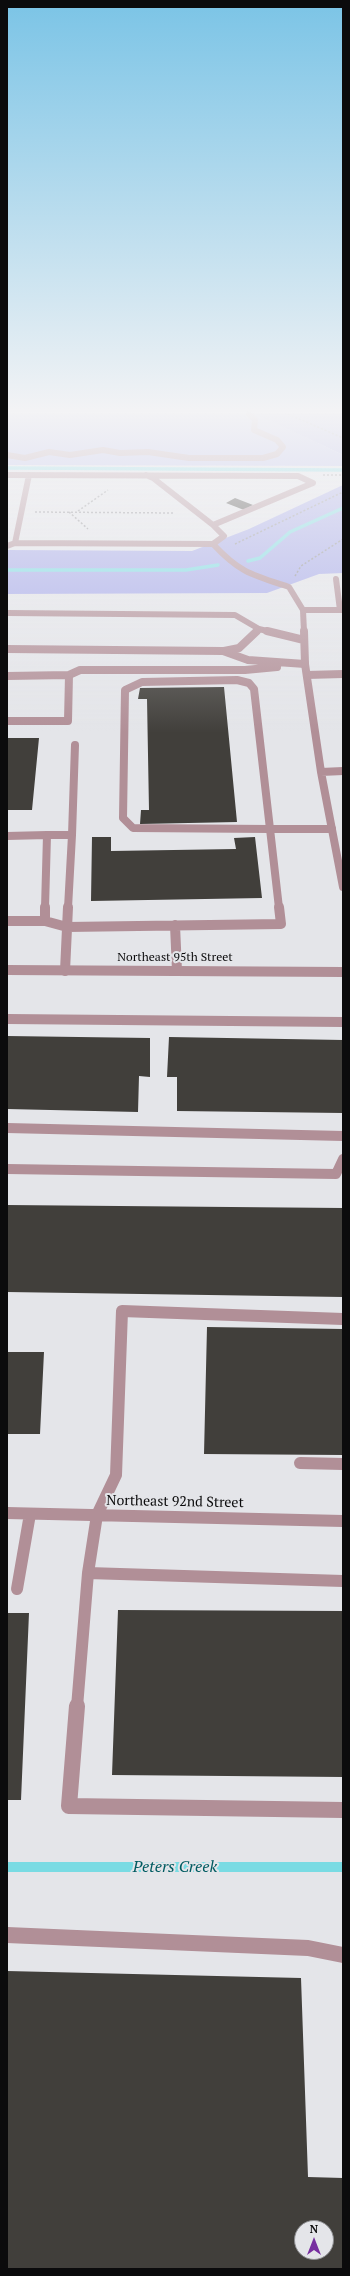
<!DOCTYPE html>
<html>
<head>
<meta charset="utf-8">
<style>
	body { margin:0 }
	#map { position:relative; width:350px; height:2276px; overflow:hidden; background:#e4e5e9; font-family:"PT Serif",serif }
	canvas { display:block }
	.frame { position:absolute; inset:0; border:8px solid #0b0b0c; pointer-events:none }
	.north { position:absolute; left:294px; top:2220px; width:40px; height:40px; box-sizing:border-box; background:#e4e5e9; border:1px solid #8d8e91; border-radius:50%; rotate:0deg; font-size:11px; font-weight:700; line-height:16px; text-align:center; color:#0b0b0c }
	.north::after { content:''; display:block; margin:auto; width:14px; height:18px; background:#772ea0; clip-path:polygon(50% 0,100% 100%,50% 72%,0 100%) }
</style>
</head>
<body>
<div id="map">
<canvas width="350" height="2276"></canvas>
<div class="frame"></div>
<div class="north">N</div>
</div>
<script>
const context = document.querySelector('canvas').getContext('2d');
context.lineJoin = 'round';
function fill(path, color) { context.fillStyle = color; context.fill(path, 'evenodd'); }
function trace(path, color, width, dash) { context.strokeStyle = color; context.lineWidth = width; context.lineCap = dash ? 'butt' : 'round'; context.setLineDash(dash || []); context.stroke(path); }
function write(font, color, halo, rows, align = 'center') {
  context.font = font + ' "PT Serif",serif'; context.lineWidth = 4; context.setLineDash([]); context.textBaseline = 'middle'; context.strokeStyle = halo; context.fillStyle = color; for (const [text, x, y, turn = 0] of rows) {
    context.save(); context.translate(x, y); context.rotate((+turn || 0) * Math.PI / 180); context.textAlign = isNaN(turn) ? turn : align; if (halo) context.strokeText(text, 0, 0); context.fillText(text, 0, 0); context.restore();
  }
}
const green = new Path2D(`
	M 7,414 L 257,414 L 343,455 L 343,466 L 7,465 Z`);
const forest = new Path2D(`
	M 256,414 L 343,414 L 343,455 Z
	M 343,485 L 343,573 L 319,574 L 267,593 L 7,594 L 7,550 L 192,551 L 249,529 Z`);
const streamFar1 = new Path2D(`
	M 7,468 L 343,470
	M 248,561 L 260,558 L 290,532 L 343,508
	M 7,570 L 186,570 L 218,565`);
const stream = new Path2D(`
	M 7,1867 L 343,1867`);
const building = new Path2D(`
	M 235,498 L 253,505 L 244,510 L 226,503 Z
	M 224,687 L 237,822 L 140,824 L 141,810 L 149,810 L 147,699 L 138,699 L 140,688 Z
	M 7,738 L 39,738 L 32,810 L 7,810 Z
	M 92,837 L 111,837 L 111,851 L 236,849 L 234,838 L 255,837 L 262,898 L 91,901 Z
	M 7,1036 L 150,1038 L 150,1077 L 139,1076 L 138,1112 L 7,1109 Z
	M 169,1037 L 343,1040 L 343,1113 L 177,1111 L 177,1077 L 167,1077 Z
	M 7,1205 L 343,1208 L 343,1297 L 7,1292 Z
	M 207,1327 L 343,1329 L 343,1455 L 204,1454 Z
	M 7,1352 L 44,1352 L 40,1434 L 7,1434 Z
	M 118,1610 L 343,1611 L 343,1777 L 112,1775 Z
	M 7,1613 L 29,1613 L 21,1800 L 7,1800 Z
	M 7,1971 L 301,1978 L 308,2177 L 343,2178 L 343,2269 L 7,2269 ZM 302,2228 L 326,2228 L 326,2252 L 302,2252 Z`);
const path = new Path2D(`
	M 288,414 L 343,438
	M 323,475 L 343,475
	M 78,511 L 108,490
	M 35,512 L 174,513
	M 69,512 L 88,529
	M 235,544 L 343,492
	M 295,576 L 301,566 L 343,539`);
const serviceFar4 = new Path2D(`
	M 7,455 L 25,458 L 49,452 L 70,455 L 103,450 L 120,453 L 148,452 L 189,458 L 263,458 L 277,454 L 283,447 L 277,440 L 254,430 L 255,420 L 249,414
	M 7,475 L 298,476 L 313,483 L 213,525 L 224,536 L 213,544 L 15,543 L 7,546
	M 146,475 L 153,478 L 213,525
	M 15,543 L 29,475
	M 213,544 C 240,573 252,575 289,587 L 303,610 L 304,632
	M 336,579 L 340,610
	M 303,610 L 343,610
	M 7,613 L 235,615 L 259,629 L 256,632
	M 259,629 L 271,632`);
const serviceFar3 = new Path2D(`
	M 267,631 L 304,640
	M 304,631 L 305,664
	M 7,649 L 223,651 L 248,660 L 305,664
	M 224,651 L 239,648 L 257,631
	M 307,675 L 343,674
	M 7,676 L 69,675 L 80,670 L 245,670 L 277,667
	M 237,680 L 249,683 L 254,689 L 270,829 L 133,828 L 123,818 L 125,690 L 142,682 Z
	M 7,721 L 68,721 L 69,675
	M 270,829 L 332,829
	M 270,829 L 279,908
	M 47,835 L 72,835 L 75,745
	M 7,836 L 47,835 L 45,908
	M 68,908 L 72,835`);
const serviceFar2 = new Path2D(`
	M 7,921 L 45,921 L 67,927 L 281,924 L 279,907
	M 45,921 L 45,907
	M 175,925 L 177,971
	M 65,971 L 68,907
	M 7,1019 L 343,1022
	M 7,1128 L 343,1136
	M 7,1169 L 336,1174 L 343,1159`);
const serviceFar1 = new Path2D(`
	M 300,1463 L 343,1464
	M 7,1513 L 343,1521
	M 88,1573 L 97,1515 L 116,1475 L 122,1311 L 343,1319
	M 17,1589 L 30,1514
	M 77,1707 L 88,1573 L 343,1581`);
const service = new Path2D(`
	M 77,1706 L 69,1806 L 343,1810
	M 7,1935 L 308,1948 L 343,1955`);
const minorFar1 = new Path2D(`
	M 305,664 L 321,772 L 343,887
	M 321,772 L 343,771`);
const minor = new Path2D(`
	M 7,970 L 343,972`);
const streetNames = [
	["Northeast 95th Street",175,958]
];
const nearStreetnames = [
	["Northeast 92nd Street",175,1502,1]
];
const nearWaternames = [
	["Peters Creek",175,1867]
];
fill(green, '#b1b5ee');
fill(forest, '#a6a9ea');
trace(streamFar1, '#79dbe3', 3.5);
trace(stream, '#79dbe3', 10);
fill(building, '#413f3b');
trace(path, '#909093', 1.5, [2, 2]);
trace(serviceFar4, '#b18f97', 6);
trace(serviceFar3, '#b18f97', 8);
trace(serviceFar2, '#b18f97', 10);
trace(serviceFar1, '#b18f97', 12);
trace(service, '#b18f97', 16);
trace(minorFar1, '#b18f97', 8);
trace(minor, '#b18f97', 10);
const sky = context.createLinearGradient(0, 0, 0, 733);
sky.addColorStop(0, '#7bc4e6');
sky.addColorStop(0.56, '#f3f3f5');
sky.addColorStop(1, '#f3f3f500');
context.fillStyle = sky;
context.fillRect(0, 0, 350, 733);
write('12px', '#0b0b0c', '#e4e5e9', streetNames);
write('14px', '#0b0b0c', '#e4e5e9', nearStreetnames);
write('italic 16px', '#005b61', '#e4e5e9', nearWaternames);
</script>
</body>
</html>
